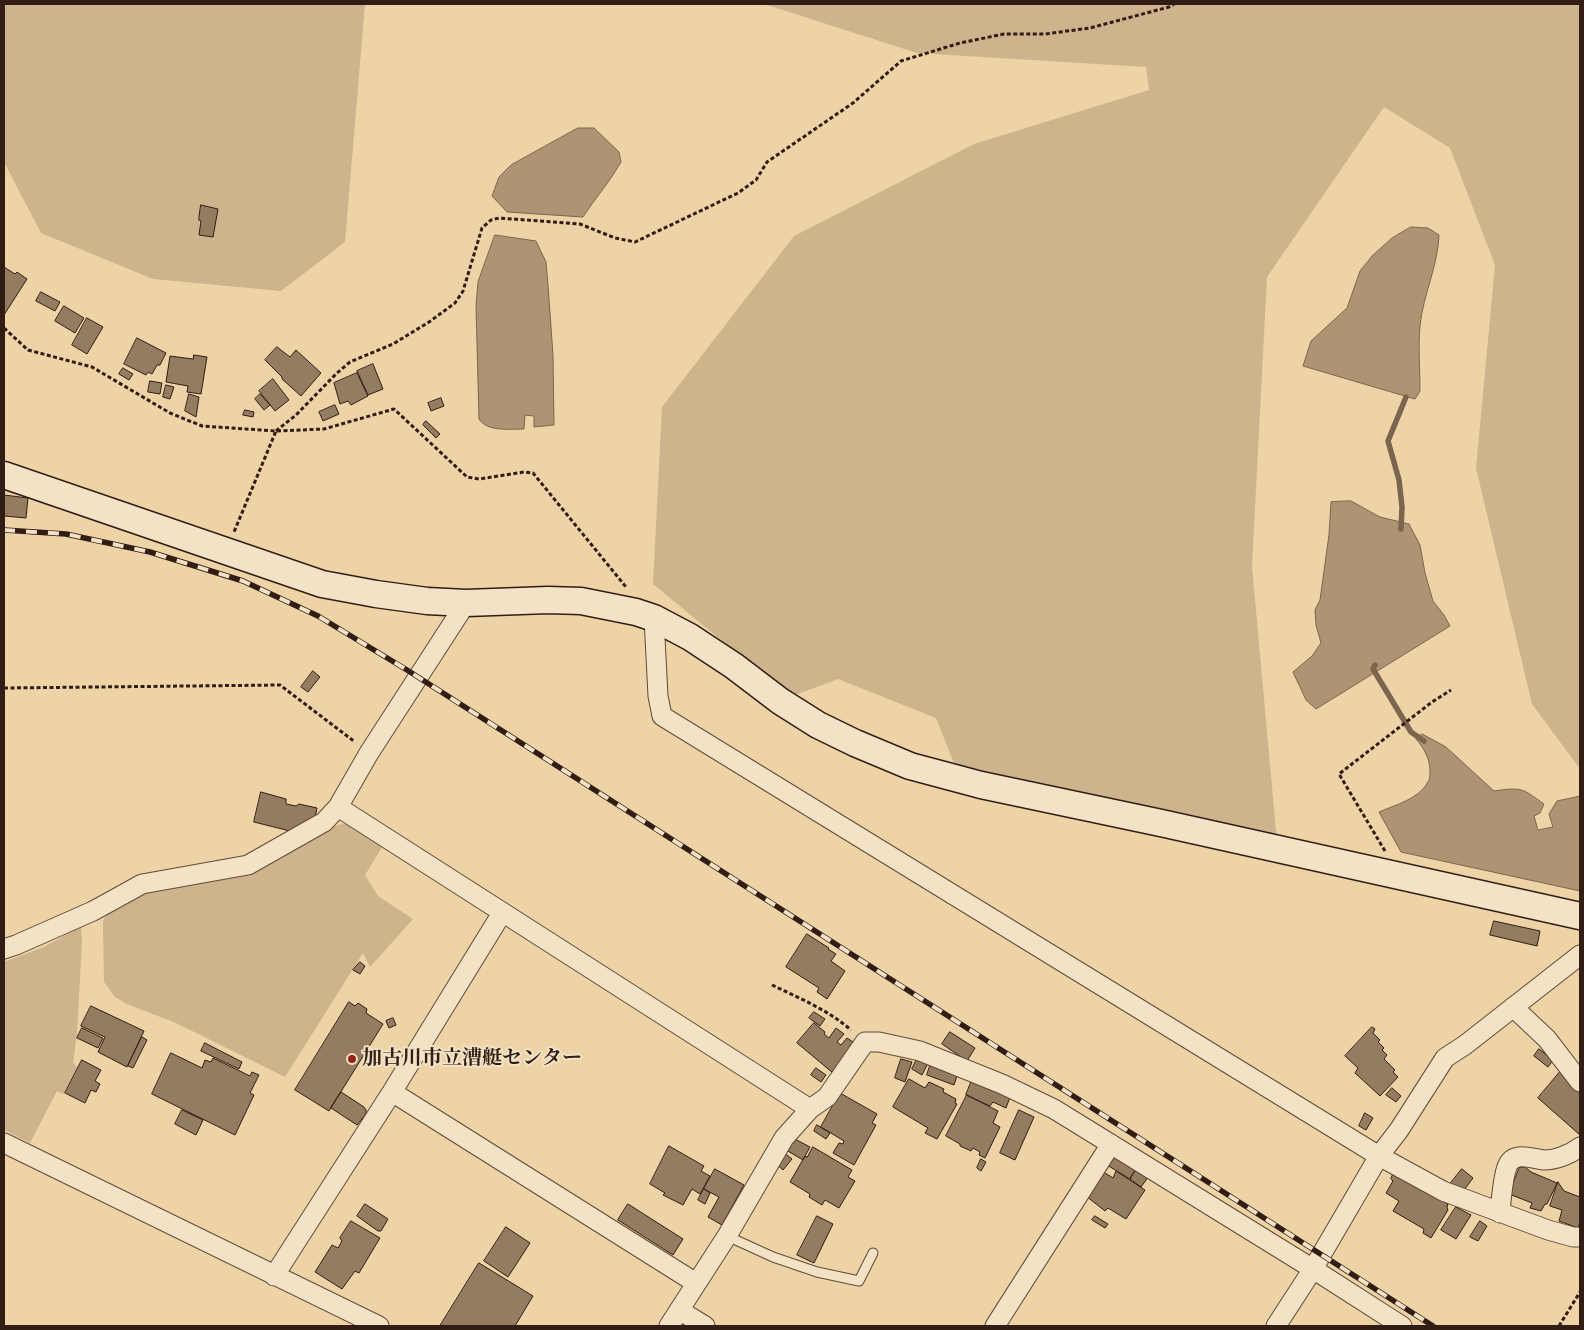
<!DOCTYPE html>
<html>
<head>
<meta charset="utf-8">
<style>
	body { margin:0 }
	#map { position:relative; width:1584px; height:1330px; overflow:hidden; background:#edd3a6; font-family:"IM FELL Great Primer",serif }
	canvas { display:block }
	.frame { position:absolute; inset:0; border:5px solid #311d14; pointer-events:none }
</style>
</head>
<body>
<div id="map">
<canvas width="1584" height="1330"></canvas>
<div class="frame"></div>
</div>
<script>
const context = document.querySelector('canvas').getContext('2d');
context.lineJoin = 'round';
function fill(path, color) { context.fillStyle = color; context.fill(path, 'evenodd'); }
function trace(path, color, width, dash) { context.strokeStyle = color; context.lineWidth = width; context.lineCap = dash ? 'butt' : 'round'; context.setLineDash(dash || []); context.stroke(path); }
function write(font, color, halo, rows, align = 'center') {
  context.font = font + ' "IM FELL Great Primer","Noto Serif JP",serif'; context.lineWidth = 4; context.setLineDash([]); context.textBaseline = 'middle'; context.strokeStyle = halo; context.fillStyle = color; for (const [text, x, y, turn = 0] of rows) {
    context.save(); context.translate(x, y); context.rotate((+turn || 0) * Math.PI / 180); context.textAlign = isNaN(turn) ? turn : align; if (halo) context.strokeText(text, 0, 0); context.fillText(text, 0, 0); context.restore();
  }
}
const green = new Path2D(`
	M 4,4 L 365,4 L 345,242 L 281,291 L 153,279 L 41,233 L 4,162 Z
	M 764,4 L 1580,4 L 1580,769 L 1532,704 L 1476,468 L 1495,265 L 1450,148 L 1384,107 L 1267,277 L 1252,566 L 1277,842 L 955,766 L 936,718 L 838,679 L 790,697 L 653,584 L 662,407 L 794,236 L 974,144 L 1149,90 L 1146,67 L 917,53 Z
	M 342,824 L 349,824 L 384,844 L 365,875 L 378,896 L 413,919 L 370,967 L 363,953 L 285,1077 L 176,1023 L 127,1004 L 115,997 L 104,982 L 103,926 L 103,921 L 106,915 L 133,897 L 143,894 L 250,874 L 332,827 Z
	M 81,926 L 82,941 L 77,1033 L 73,1063 L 77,1067 L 63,1094 L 57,1091 L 30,1143 L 4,1130 L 4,962 L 44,947 Z`);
const water = new Path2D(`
	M 578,128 L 594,128 L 619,152 L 621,162 C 610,182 595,198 583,217 L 507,212 L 492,196 L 499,177 L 511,165 Z
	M 1411,227 L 1428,228 L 1439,235 C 1438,266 1423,295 1420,326 C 1418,347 1420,370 1420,391 L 1415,399 L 1303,366 L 1311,341 L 1347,308 L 1360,271 L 1373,255 L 1392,238 Z
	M 495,235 L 536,241 L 546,262 L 548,285 L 553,355 L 554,425 L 534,427 L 534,416 L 525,415 L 524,429 C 510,429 487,432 479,419 L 476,306 L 478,282 Z
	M 1351,501 L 1380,517 L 1409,524 L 1420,545 L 1425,573 L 1433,601 L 1444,615 L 1450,626 L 1316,709 L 1306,700 L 1293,672 L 1312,656 L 1321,643 L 1316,625 L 1315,610 L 1320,600 L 1329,535 L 1331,502 Z
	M 1422,734 L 1446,747 L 1494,791 C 1522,787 1522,788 1544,804 L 1540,813 L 1534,816 L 1538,830 L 1553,827 L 1549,814 L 1557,801 L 1580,796 L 1580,891 L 1401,852 L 1379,812 C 1395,805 1419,799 1428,782 C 1430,779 1430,775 1430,771 C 1430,759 1424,748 1416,739 Z`);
const stream = new Path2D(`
	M 1401,529 L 1402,507 L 1399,480 L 1388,441 L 1406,397
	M 1375,665 L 1373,669 L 1411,732 L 1424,741`);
const building = new Path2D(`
	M 201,205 L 218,209 L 213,237 L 199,235 L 201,221 L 199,220 Z
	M 4,267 L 15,274 L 17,272 L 27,279 L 4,315 Z
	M 41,292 L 60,302 L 55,311 L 36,301 Z
	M 64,306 L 84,318 L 75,333 L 55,321 Z
	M 87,318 L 103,327 L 87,354 L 72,345 Z
	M 137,338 L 166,353 L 160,365 L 157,365 L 152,374 L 148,372 L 146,375 L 124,364 Z
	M 277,347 L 290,357 L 296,350 L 321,373 L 301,396 L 282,379 L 282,377 L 265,360 Z
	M 194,355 L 207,357 L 201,394 L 187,392 L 188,386 L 166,382 L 170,356 L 193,359 Z
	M 373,364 L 383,389 L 368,395 L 357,371 Z
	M 123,368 L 133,374 L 129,380 L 119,374 Z
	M 357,373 L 368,396 L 351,405 L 348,401 L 340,404 L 334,383 Z
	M 273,379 L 289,400 L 275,411 L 259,391 Z
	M 150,381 L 162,383 L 160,394 L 148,392 Z
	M 166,385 L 174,387 L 170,399 L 163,397 Z
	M 189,394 L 199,397 L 196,417 L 185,411 Z
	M 260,394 L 270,405 L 264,410 L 255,399 Z
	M 441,398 L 444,406 L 431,411 L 428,403 Z
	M 335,405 L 339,414 L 323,421 L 319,412 Z
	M 245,410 L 254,412 L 253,417 L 243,415 Z
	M 426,421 L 440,434 L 436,438 L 423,425 Z
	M 4,495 L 28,498 L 26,518 L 4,516 Z
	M 313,671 L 320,677 L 308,692 L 301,687 Z
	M 261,792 L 286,799 L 286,804 L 296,806 L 299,804 L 317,808 L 315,818 L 290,831 L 254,822 Z
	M 1494,921 L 1540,931 L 1537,946 L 1490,935 Z
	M 807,934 L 829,948 L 828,949 L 836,954 L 831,961 L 845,971 L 827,999 L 817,992 L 819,988 L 786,967 Z
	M 360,962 L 365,966 L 360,974 L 353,970 Z
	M 349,1002 L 355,1006 L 358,1003 L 367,1009 L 366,1013 L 383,1024 L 329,1111 L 295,1090 Z
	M 91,1006 L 144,1031 L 127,1067 L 98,1052 L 105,1037 L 81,1026 Z
	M 814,1012 L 825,1019 L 820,1026 L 809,1018 Z
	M 393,1018 L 396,1025 L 389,1028 L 386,1021 Z
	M 814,1023 L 825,1032 L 824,1034 L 829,1038 L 836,1028 L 844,1034 L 837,1042 L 841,1045 L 847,1038 L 856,1044 L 833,1073 L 797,1043 Z
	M 1372,1027 L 1375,1029 L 1373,1033 L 1380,1040 L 1378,1042 L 1384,1048 L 1382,1050 L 1387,1055 L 1384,1059 L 1395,1070 L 1393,1072 L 1398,1077 L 1380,1096 L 1355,1073 L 1358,1068 L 1345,1056 Z
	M 82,1028 L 103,1038 L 98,1048 L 77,1038 Z
	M 950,1032 L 975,1048 L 967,1061 L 942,1044 Z
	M 142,1037 L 147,1040 L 133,1068 L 128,1066 Z
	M 205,1043 L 242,1062 L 239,1069 L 201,1051 Z
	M 1539,1049 L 1553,1060 L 1548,1067 L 1534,1056 Z
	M 171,1053 L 202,1068 L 205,1060 L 211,1062 L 213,1058 L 250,1076 L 252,1072 L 259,1075 L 250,1093 L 254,1095 L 235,1135 L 152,1094 Z
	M 918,1057 L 928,1063 L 922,1075 L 912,1069 Z
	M 901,1059 L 912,1062 L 905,1082 L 895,1078 Z
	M 82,1060 L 101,1070 L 95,1081 L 100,1084 L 96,1092 L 91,1090 L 85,1103 L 65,1093 Z
	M 931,1063 L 958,1073 L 954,1085 L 927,1075 Z
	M 816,1068 L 826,1075 L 821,1082 L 811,1075 Z
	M 1560,1072 L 1580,1089 L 1580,1135 L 1538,1098 Z
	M 909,1079 L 925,1088 L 929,1082 L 944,1089 L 943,1092 L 956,1099 L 955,1103 L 957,1104 L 937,1139 L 925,1133 L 928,1128 L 893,1107 Z
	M 972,1080 L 1010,1097 L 1006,1108 L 993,1102 L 990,1106 L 966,1095 Z
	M 1392,1088 L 1401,1096 L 1396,1102 L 1386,1095 Z
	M 341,1092 L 364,1107 L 366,1110 L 366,1114 L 357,1125 L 331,1108 Z
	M 840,1093 L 877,1114 L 872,1123 L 876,1125 L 854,1165 L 833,1153 L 839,1143 L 843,1144 L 844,1141 L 821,1127 Z
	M 967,1095 L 998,1111 L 993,1123 L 1000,1127 L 985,1158 L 979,1155 L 980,1152 L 973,1148 L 971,1151 L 960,1146 L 960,1144 L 946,1136 Z
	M 182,1110 L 203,1120 L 196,1135 L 175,1124 Z
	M 1019,1110 L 1034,1117 L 1015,1160 L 1000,1153 Z
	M 1365,1113 L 1373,1118 L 1366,1130 L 1359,1126 Z
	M 817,1125 L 830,1133 L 826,1139 L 814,1131 Z
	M 793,1138 L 810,1147 L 803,1160 L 786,1150 Z
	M 669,1146 L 704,1166 L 701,1171 L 710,1176 L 700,1194 L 692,1189 L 683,1205 L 663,1195 L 665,1193 L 650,1184 Z
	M 813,1147 L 852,1170 L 848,1177 L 855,1181 L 839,1208 L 825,1200 L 822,1205 L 809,1197 L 810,1194 L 790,1182 L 805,1156 L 807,1157 Z
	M 782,1151 L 792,1159 L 783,1170 L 774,1162 Z
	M 1116,1154 L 1137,1167 L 1130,1179 L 1107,1165 L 1111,1157 L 1114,1158 Z
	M 981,1159 L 986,1162 L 981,1171 L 977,1168 Z
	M 1520,1167 L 1525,1167 L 1531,1172 L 1557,1183 L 1547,1204 L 1545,1204 L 1541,1211 L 1530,1208 L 1532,1203 L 1509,1194 Z
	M 1137,1168 L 1149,1176 L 1141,1187 L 1130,1179 Z
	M 715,1169 L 744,1185 L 722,1225 L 708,1217 L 719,1197 L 704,1189 Z
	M 1462,1169 L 1473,1178 L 1464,1190 L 1460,1191 L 1450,1184 Z
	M 1102,1171 L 1113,1178 L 1116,1171 L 1145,1190 L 1126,1219 L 1108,1208 L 1105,1211 L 1086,1196 Z
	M 1394,1172 L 1448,1204 L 1447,1207 L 1448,1210 L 1431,1238 L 1423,1233 L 1424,1229 L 1393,1211 L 1399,1201 L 1386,1193 L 1393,1181 L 1391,1179 Z
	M 1558,1182 L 1564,1191 L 1580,1197 L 1580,1222 L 1578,1228 L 1559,1221 L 1562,1210 L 1550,1206 Z
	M 704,1189 L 710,1193 L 705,1204 L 698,1200 Z
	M 365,1204 L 388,1219 L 381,1231 L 378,1231 L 357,1216 Z
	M 628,1204 L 683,1239 L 673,1255 L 618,1220 Z
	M 1456,1207 L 1471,1215 L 1456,1239 L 1441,1230 Z
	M 817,1216 L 833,1224 L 814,1263 L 797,1255 Z
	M 1095,1216 L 1108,1224 L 1105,1228 L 1092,1220 Z
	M 351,1221 L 380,1238 L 359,1273 L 355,1271 L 342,1289 L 315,1272 L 332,1245 L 338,1248 L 342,1241 L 340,1238 Z
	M 1480,1221 L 1487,1226 L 1478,1241 L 1470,1237 Z
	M 506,1227 L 530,1243 L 508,1277 L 484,1261 Z
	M 479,1263 L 533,1296 L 515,1326 L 440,1326 Z`);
const path = new Path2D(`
	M 4,328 L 28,350 L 92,367 L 170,413 L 202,426 L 276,431 L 234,532
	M 276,431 L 296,415 L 337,373 L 350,362 L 393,344 L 429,322 L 455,303 L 463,291 L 482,228 L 491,220 L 499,218 L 580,224 L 615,238 L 635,242 L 738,193 L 756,180 L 767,162 L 853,103 L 901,61 L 960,43 L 1004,34 L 1045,34 L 1090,28 L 1169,7 L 1174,4
	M 277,431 L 324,429 L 394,409 L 467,477 L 479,479 L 524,472 L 533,473 L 626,587
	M 4,688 L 280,685 L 355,742
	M 1385,851 L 1339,774 L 1432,702 L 1451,690
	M 772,985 C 799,998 828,1010 851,1030
	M 1559,1326 L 1580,1292`);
const lane = new Path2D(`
	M 727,1236 L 773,1257 L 817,1272 L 859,1281 L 873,1253`);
const street = new Path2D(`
	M 654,618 L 658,696 L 662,716 L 1379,1156 L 1443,1191 L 1548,1230 L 1573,1237 L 1580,1237
	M 338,807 L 810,1109
	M 4,949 L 16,945 L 93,911 L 142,884 L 248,865 L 324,822 L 338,807 L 369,753 L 466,603
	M 1513,1007 L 1547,1039 L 1580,1082
	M 392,1092 L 696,1283
	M 4,1143 L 379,1326
	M 1500,1213 C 1501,1201 1503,1177 1507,1167 C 1513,1150 1533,1159 1544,1160 C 1556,1160 1571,1154 1580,1147
	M 274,1276 L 392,1092 L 502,913
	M 679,1310 L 705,1326
	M 669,1326 L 727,1236 L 784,1138 L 810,1109 L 827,1097 L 865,1042 L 879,1042 L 920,1051 L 1002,1084 L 1054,1109 L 1313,1269 L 1402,1326
	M 995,1326 L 1111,1144
	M 1276,1326 L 1313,1269 L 1379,1156 L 1399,1130 L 1445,1058 L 1465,1045 L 1580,955`);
const secondary = new Path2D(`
	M 4,475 L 322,584 L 376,594 L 427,601 L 466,603 L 548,600 L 581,601 L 636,612 L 654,618 L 690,637 L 734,666 L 780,701 L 818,725 L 855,743 L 910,766 L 981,785 L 1161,823 L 1580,916`);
const rail = new Path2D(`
	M 4,530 L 66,534 L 150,552 L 243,581 L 318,616 L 407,670 L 1433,1326`);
const markers = [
	[352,1059,5,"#8f2418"]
];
const poiNames = [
	["加古川市立漕艇センター",362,1059]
];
fill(green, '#cdb48d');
fill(water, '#ad9574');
trace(water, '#7b654e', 1);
trace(stream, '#7b654e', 5.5);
fill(building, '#937c60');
trace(building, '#311d14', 1);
trace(lane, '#604a38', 11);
trace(street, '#604a38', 21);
trace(secondary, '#311d14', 29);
trace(path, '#311d14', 3, [4, 2.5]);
trace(lane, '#f3e2c5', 9);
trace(street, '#f3e2c5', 19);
trace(secondary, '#f3e2c5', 26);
trace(rail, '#311d14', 5.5);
trace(rail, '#f3e2c5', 4, [11]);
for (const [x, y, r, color] of markers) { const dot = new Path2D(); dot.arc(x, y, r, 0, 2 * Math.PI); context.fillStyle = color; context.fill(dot); trace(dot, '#f3e2c5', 2); }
write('bold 20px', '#311d14', '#f3e2c5', poiNames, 'left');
</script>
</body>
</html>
